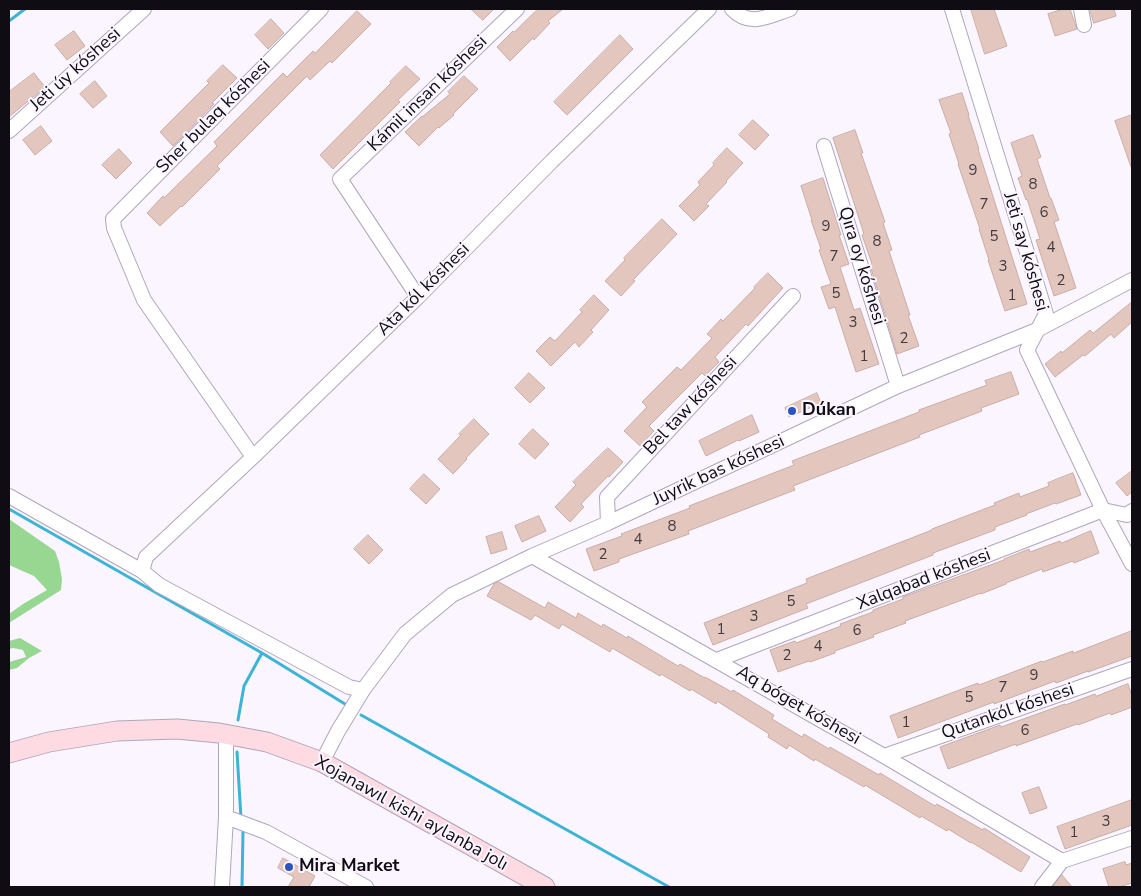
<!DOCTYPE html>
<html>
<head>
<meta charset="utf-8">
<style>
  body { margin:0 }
  #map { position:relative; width:1141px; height:896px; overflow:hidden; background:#faf5ff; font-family:"Nunito Sans",sans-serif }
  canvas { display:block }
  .frame { position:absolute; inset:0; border:10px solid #0f0c14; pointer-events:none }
</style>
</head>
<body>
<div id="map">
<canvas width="1141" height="896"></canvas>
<div class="frame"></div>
</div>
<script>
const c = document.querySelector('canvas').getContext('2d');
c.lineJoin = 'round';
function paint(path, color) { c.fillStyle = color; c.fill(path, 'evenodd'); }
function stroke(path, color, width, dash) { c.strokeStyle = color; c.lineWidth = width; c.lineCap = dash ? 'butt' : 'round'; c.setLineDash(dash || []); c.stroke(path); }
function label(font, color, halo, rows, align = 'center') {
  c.font = font + ' "Nunito Sans",sans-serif'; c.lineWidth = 4; c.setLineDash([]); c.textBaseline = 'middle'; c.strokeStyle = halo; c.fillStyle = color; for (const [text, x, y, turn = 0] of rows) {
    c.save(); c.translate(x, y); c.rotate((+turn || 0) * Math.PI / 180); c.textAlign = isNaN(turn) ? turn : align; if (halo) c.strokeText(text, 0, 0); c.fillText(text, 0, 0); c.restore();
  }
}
const forest = new Path2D(`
  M9,519L55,551L59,562L62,579L61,590L9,623V614L23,604L47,590L34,576L9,565Z
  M20,638L42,651L29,658L17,668L9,670V662L26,657L23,650L13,648L9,649V641Z`);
const stream = new Path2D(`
  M9,21L25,9
  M9,509L262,653L345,704
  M361,715L669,887
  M238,720L244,686L262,653
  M237,752L241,818
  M242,887L243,832`);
const building = new Path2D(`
  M471,9H494L483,20Z
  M538,9H563L548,21L550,23L534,40L533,38L510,61L497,47L513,31L514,32Z
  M971,9H994L1007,46L985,54Z
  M1064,9H1070L1077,29L1055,36L1048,14Z
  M1090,9H1114L1116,16L1094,23Z
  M357,11L371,24L332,63L330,61L310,80L307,76L217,166L220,169L182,207L181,206L160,226L147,213L163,196L164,198L217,146L214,142L283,73L287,77L313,51L315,53Z
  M271,19L284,33L268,49L255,35Z
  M74,31L85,46L67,60L55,45Z
  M620,35L633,49L567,115L554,102Z
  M223,65L237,78L212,103L214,104L173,146L160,132L209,83L207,81Z
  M406,66L420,79L398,100L400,102L333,169L320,155L391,83L390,82Z
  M34,73L45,87L9,117V92Z
  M464,76L478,89L453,114L454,115L439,128L438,127L419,146L405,132L422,116V117L450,94L448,92Z
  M95,81L107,96L93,108L80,94Z
  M962,93L969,115H968L979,149H978L1027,304L1005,311L988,260H989L979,229H980L958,164H959L949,134L951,133L939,100Z
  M1132,115V166L1131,167L1115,121Z
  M753,120L769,135L755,150L739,135Z
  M41,126L52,141L35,155L23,140Z
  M855,130L863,153H861L885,222L883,223L892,250L889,251L910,315H908L919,346L897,354L870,265L872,264L862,235L864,234L833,138Z
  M1033,135L1041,157L1037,159L1050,198H1051L1059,220L1054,222L1076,288L1054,296L1036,240L1040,239L1027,199L1026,200L1018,178L1022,176L1011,143Z
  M727,148L743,163L726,181L727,182L706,204L709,206L694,221L679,206L700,185L698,182L714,165L713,163Z
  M119,149L132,163L116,179L102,165Z
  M823,178L841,235H839L849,264L840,267L854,310L860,308L879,364L856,372L835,307L829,309L821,287L831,284L819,250L821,249L811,220H812L801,186Z
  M662,219L677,234L633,280L635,281L621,296L605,281L625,260L624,258Z
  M768,273L783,288L748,326L746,324L715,357L719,362L705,376L702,373L649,426L654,431L640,446L624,431L647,407L642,402L677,367L681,370L712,338L707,334L721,319L723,321L755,288L754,287Z
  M594,295L609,310L591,330L593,332L579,347L575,342L551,366L536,351L550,337L555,341L582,312L580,310Z
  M1132,302V322L1114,338L1111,334L1085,356L1083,355L1055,377L1045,364L1061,351L1062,353L1090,330L1093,333Z
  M1011,372L1019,394L981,408L982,411L919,435L920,437L793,486L795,490L688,531L689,534L619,559V562L594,571L586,549L622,536L621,534L690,508L689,506L794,465L792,461L919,412V410L987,385L985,381Z
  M529,373L545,388L530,403L515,388Z
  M817,393L821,403L789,417L785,408Z
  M752,415L759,432L739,441L738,440L706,456L699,441Z
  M474,419L489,434L466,458L467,459L453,474L438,459L461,435L459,434Z
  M533,429L549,444L535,459L519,444Z
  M608,448L623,462L609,477L608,476L581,504L584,507L570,522L555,507L576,485L573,482Z
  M1132,471V492L1127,496L1116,483Z
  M1073,473L1081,495L1056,504L1055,503L1026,514L1027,515L995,527V530L933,553V555L806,604L808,608L713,645L704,623L807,583L806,579L932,530V529L995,505L994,503L1019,493L1020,497L1049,486L1048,483Z
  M424,474L440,489L426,504L410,489Z
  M539,516L546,531L522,542L515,526Z
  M1091,531L1099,553L1074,563L1073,561L1043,572L1042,569L1006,583V584L981,594V593L905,621L906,623L873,635L874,637L835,651V653L810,662L809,661L778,672L770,650L795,641L796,643L841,626L840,624L873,612V610L903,599V597L1004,560V559L1029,549L1030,552L1060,541L1061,543Z
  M502,532L507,549L491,554L486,537Z
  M368,535L383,550L369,564L354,549Z
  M499,582L545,608L548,602L576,618L578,613L602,627L603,624L627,638L628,636L678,666L680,664L705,678V677L732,692L733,690L774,715L772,719L802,737L804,734L829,749L830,747L879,775L880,773L935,806L937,804L983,830L984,828L1030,857L1021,872L971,842V843L948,829L947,831L921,816L920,818L865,785L864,787L815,759L814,761L789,745L787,749L768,737L769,734L717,701L716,704L691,689L690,691L661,674L660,676L612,648L610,652L562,624L559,629L535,615L531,620L487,596L494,584Z
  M1132,631V656L1088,672V671L1056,683L1055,681L994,704V702L898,738L890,716L978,683L979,685L1042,661L1043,662L1073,651V653Z
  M1128,684L1132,696V707L1111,715L1110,713L1078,725L1077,724L1016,746V744L948,769L940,747L1000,725L1001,727L1065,704V705L1095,694L1096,696Z
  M1039,787L1047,808L1030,814L1022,793Z
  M1132,800V825L1065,849L1057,827Z
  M283,858L315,876L309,887H288L294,877L278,868Z
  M1125,862L1126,865L1132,863V883L1119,887H1109L1103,869Z
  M1062,875L1072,887H1053Z`);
const street = new Path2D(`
  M732,9C750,28 769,16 790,9
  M952,9L1046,314L1027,350L1103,510L1132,564
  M1081,9L1084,25
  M9,131L144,9
  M824,146L898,386
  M418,297L340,179L517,9
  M253,457L144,300L114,228L113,219L321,9
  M9,496L142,571L159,585L349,687L363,690
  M608,523L607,497L793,296
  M532,556L884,756L1062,861
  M142,571L146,557L253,457L418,297L552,161L709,9
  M717,660L1103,510L1127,515L1132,511
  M884,756L1132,669
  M322,762L338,731L363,690L405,634L452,595L532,556L608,523L898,386L1037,330L1132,280
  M226,817L266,832L366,887
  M1062,861L1132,838
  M222,887L226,817V735
  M1042,887L1062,861`);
const secondary = new Path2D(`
  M9,753L49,742L117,731L177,729L219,733L267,742L322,762L545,887`);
const markers = [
  [792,411,5,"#2954c3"],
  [289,867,5,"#2954c3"]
];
const numberNames = [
  ["9",973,171],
  ["8",1033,185],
  ["7",984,205],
  ["6",1044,213],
  ["9",826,227],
  ["5",994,237],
  ["8",877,242],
  ["4",1051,248],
  ["7",834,257],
  ["3",1003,267],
  ["2",1061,281],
  ["5",836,294],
  ["1",1012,296],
  ["3",853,323],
  ["2",904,339],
  ["1",864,357],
  ["8",672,527],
  ["4",638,540],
  ["2",603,555],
  ["5",791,602],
  ["3",754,617],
  ["1",721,630],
  ["6",857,631],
  ["4",818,647],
  ["2",787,656],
  ["9",1034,676],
  ["7",1003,688],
  ["5",969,698],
  ["1",906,723],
  ["6",1025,731],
  ["3",1106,822],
  ["1",1074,833]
];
const streetNames = [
  ["Jeti úy kóshesi",76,70,-42],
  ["Kámil insan kóshesi",428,94,-44],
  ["Sher bulaq kóshesi",214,117,-45],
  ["Jeti say kóshesi",1025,252,74],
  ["Qıra oy kóshesi",861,266,73],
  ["Ata kól kóshesi",424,290,-45],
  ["Bel taw kóshesi",691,406,-47],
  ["Juyrik bas kóshesi",719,471,-25],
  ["Xalqabad kóshesi",924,580,-21],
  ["Aq bóget kóshesi",798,706,30],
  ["Qutankól kóshesi",1008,712,-19],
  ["Xojanawıl kishi aylanba jolı",411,814,29]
];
const poiNames = [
  ["Dúkan",802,411],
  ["Mira Market",299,867]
];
paint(forest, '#98d792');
stroke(stream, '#3cb4d6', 3);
paint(building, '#e3c7bf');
stroke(building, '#c9ada6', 1);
stroke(street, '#b0a6bc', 16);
stroke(secondary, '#b0a6bc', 21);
stroke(street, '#fff', 14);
stroke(secondary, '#fedae2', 19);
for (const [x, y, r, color] of markers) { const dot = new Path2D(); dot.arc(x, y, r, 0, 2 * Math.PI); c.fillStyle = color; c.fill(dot); stroke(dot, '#faf5ff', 2); }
label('15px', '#443b3f', null, numberNames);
label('18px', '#0f0c14', '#faf5ff', streetNames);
label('bold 18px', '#0f0c14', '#faf5ff', poiNames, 'left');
</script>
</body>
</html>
